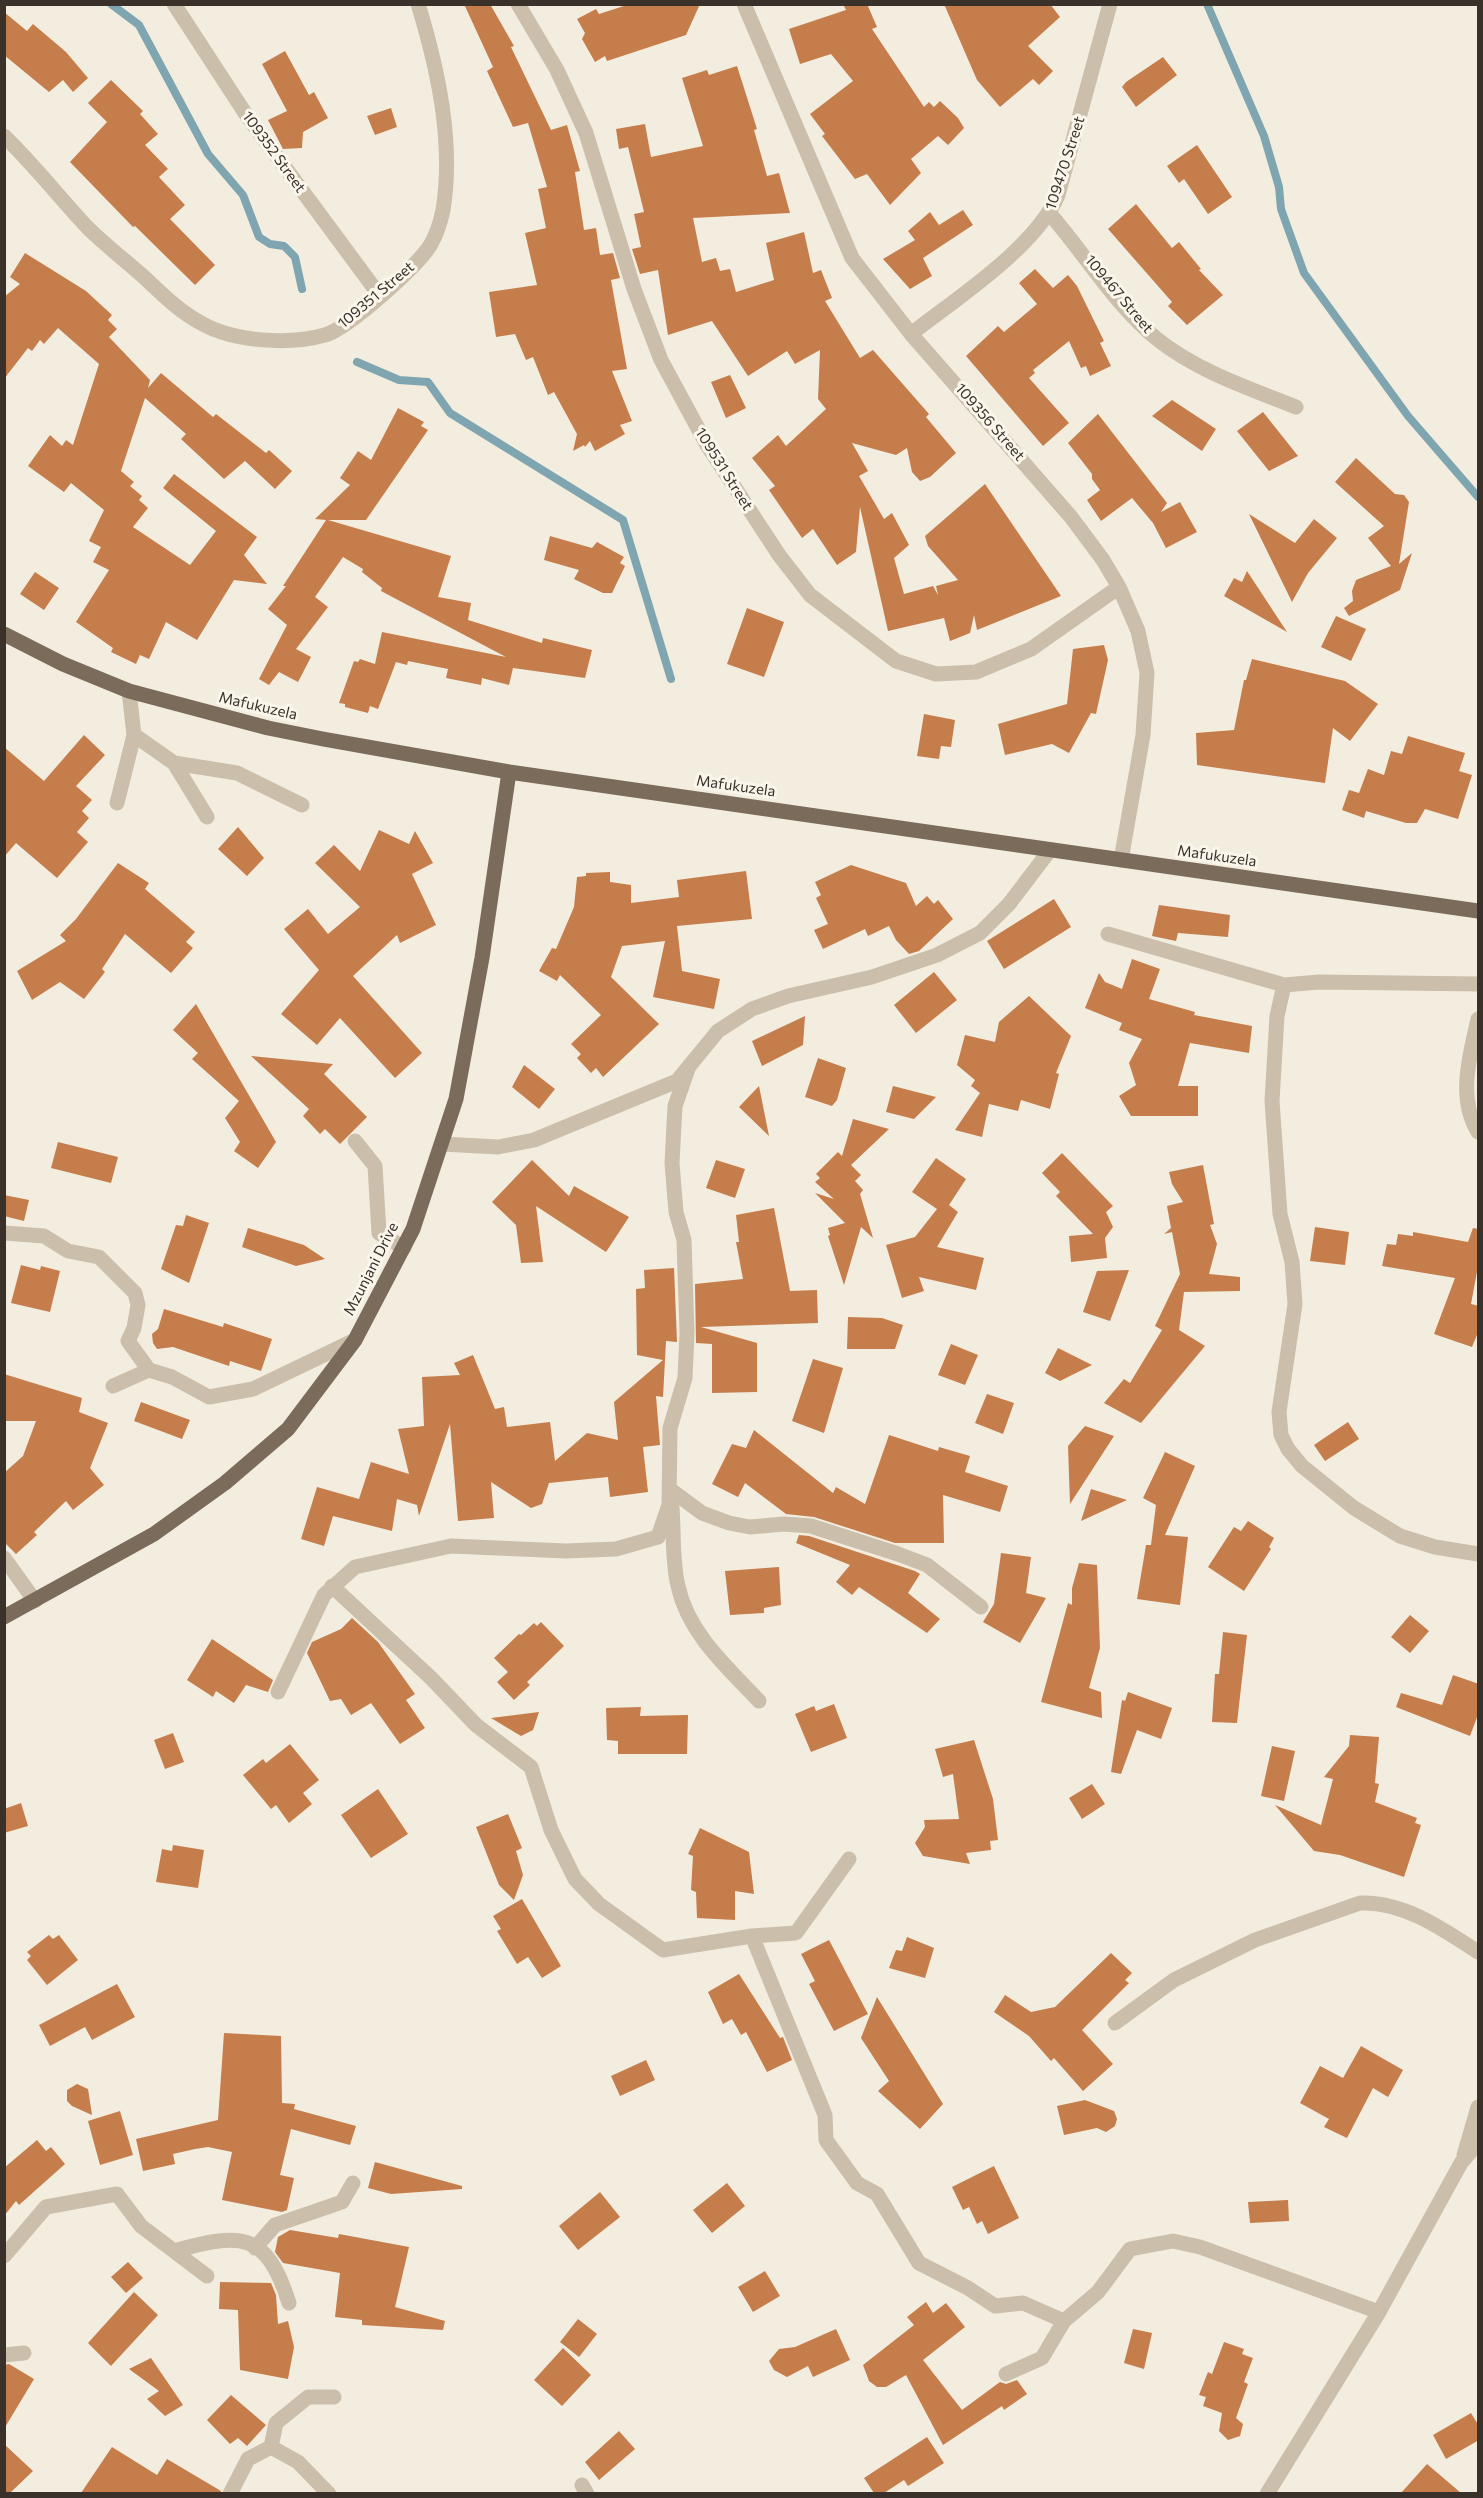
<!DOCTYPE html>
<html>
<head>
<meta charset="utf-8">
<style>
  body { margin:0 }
  #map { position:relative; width:1483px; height:2498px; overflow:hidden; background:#f3eddf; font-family:Commissioner,sans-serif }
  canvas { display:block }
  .frame { position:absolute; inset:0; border:6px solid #39312a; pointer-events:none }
</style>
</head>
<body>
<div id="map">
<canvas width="1483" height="2498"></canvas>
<div class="frame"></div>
</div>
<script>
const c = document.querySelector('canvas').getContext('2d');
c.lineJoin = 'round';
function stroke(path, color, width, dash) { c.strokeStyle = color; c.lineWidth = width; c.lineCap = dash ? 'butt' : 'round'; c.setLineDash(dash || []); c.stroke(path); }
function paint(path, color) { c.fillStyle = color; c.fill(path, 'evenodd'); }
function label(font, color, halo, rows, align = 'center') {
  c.font = font + ' Commissioner,sans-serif'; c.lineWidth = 6; c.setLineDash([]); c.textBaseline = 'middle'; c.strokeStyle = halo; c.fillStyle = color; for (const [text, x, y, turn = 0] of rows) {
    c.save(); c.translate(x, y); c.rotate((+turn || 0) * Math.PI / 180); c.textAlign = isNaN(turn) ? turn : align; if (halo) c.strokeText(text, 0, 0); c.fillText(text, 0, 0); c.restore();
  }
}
const stream = new Path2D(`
  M111,4L139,25L208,154L243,195L259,237L270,244L284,246L295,257L302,289
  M1207,4L1264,136L1279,187L1281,209L1304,273L1408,416L1478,497
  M357,362L399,380L428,382L450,413L623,520L671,679`);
const building = new Path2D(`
  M464,4H490L514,46L511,47L551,130L567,125L580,171L575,172L584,230L596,228L600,255L613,253L620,278L611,280L627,369L612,371L632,421L620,425L625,434L595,451L590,441L585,447L584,445L573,451L577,434L554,392L548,395L533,357L526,360L515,334L496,337L489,292L537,285L525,233L546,228L538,189L547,187L528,123L513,127L487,71L493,67Z
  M630,4H700L686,35L607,61L605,56L595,62L582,39L585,33L577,19L596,9L599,14Z
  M843,4H867L877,27L872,29L924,107L929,102L934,107L940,101L958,118L964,128L948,145L938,136L911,159L921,173L890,205L867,174L855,179L822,136L825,134L810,114L853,81L831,54L800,64L789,29L846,10Z
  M944,4H1050L1060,17L1028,46L1053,71L1039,85L1033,79L1000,107L977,80Z
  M4,12L27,31L33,24L66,52L88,78L73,92L63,80L49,92L4,55Z
  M285,51L309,95L314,92L328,118L303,132L302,148L283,149L268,120L287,111L262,64Z
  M1163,57L1177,75L1136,107L1122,87L1126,82Z
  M737,66L757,129L754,130L767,176L779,173L790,213L693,218L702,262L716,258L720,271L730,269L736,292L774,280L766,243L804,232L813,273L821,270L832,298L825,301L860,358L873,350L929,414L926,417L956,453L930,477L920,481L912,472L907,448L896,455L852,443L868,471L859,476L884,519L892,513L909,545L894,558L904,594L933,586L938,595L936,586L958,580L928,546L925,536L985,484L1061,596L977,630L974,615L970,633L950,641L944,618L888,631L860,507L856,552L837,565L813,529L802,538L769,490L775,486L752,458L778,435L786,446L826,409L818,399L820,350L795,364L787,351L748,376L712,321L668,335L658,270L640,274L632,249L641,247L634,214L644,212L628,147L619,149L616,129L645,124L651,157L703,146L682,78L707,70L709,75Z
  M111,80L143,111L140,114L158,134L145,145L168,169L159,177L185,205L170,219L215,265L195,285L135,226L133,227L70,162L107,122L88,103Z
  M391,108L397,127L375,135L367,116Z
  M1197,145L1232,197L1208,214L1184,179L1179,183L1167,166Z
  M1136,204L1172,248L1179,242L1201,269L1199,270L1223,295L1187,325L1168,306L1172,302L1108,229Z
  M963,210L973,225L923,258L932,276L910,289L883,259L915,240L908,231L930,212L939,225Z
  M25,253L86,291L112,315L108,320L117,329L109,337L150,380L148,388L161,373L213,417L216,414L266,453L269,450L292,471L275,489L245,461L224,479L181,439L186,434L145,398L121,471L134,482L130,486L142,496L139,500L148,508L133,527L190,565L216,531L163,488L174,474L257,537L244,555L267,584L234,580L197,640L166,622L149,659L140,655L136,664L111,652L113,648L76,622L109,570L93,562L101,547L89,541L104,510L71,483L64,492L28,466L50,435L62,446L66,440L73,445L99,364L58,328L44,344L40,340L32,351L28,348L4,379V297L20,284L10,277Z
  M1035,269L1053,288L1068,275L1077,286L1104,341L1100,343L1111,366L1090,376L1086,366L1081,368L1069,341L1033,370L1035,373L1029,378L1069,423L1043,446L966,356L998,326L1004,332L1037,304L1019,283Z
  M730,375L746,408L726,418L711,382Z
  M1172,400L1216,429L1202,451L1152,416Z
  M398,408L424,422L421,426L428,430L366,520H328L451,556L438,597L471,603L468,620L542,643L543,638L592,650L585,678L513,668L509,685L482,678L481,685L446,678L448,669L408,661L407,665L396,662L378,709L370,706L368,713L345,707V704L339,703L354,661L358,662L360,659L375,664L382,632L506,657L381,591L382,588L362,572L363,569L343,557L315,597L328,607L296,649L311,657L298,682L279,672L269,685L259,679L287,625L268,609L286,586H283L326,520L315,519L350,485L340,478L358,451L371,460Z
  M1263,412L1298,456L1269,471L1237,431Z
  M1098,414L1167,503L1161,512L1180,502L1197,532L1166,548L1153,523L1132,498L1101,521L1087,500L1100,490L1092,479V474L1068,443Z
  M1356,458L1395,494L1404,495L1409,502L1399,564L1412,553L1400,590L1349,616L1344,608L1353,601L1352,591L1356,580L1391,566L1368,538L1384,526L1335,482Z
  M1249,514L1295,543L1314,519L1337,538L1308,573L1292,602Z
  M550,536L592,548L597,542L624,557L620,563L625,566L612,593H603L574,579L579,570L544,560Z
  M1247,571L1287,632L1224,596L1234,578L1242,582Z
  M35,572L59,588L44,610L20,594Z
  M747,608L784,622L764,677L727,664Z
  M1336,616L1366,629L1351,661L1321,647Z
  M1104,645L1108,660L1096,714L1091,713L1069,753L1052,744L1005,755L998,724L1067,704L1073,649Z
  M1252,659L1345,681L1378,704L1350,741L1333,728L1325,783L1197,765L1196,733L1234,730L1244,680H1246Z
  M924,714L955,720L951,747L941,746L939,759L917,756Z
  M84,735L105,755L76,786L92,800L82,811L89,818L77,832L88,842L57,878L16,843L4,857V747L44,781Z
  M1408,736L1465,753L1459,771L1472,775L1458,819L1425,809L1417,823H1406L1366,811L1364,818L1342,810L1349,790L1359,793L1368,769L1384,775L1391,751L1402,754Z
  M238,827L264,858L247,876L218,849Z
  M379,830L409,844L415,831L433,863L412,874L436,925L400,943L397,935L353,976L422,1053L395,1078L340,1018L317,1045L281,1014L319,970L284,929L308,909L328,934L360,907L315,863L334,845L360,871Z
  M118,863L149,883L145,889L195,932L186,942L193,948L171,973L125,934L102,969L105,972L84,999L60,982L32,1000L17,971L66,941L60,935L76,919Z
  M851,865L906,883L916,906L927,896L934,904L938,900L953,919L919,951L909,954L896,940L889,926L868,936L865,929L823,949L814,930L828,924L816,898L821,895L815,882Z
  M746,871L752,919L677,926L682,971L720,979L714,1009L653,997L665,941L622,946L611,977L659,1024L603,1077L596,1068L591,1073L577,1058L581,1054L571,1044L601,1015L560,975L557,981L539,971L552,948L556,949L574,907L577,877L586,876V873L610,872V882L631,885V903L679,897L677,880Z
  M1054,899L1071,927L1004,969L987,941Z
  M1159,905L1230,915L1228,937L1178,933L1176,941L1152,936Z
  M1132,959L1160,969L1149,999L1195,1012L1194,1015L1252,1026L1249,1053L1190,1043L1178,1086H1198V1116H1131L1119,1096L1136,1085L1129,1063L1142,1039L1119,1030L1122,1023L1085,1008L1099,973L1105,982L1122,989Z
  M934,972L957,1000L916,1033L894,1005Z
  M1029,996L1071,1036L1056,1073L1059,1074L1050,1109L1021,1100L1018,1111L989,1104L982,1137L955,1130L980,1093L971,1086L975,1080L957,1065L965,1035L995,1042L999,1022Z
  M196,1004L276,1142L258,1168L234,1151L240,1142L225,1118L239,1101L192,1059L198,1053L173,1030Z
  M805,1016L803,1045L762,1066L752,1041Z
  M251,1056L333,1064L324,1074L367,1117L340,1144L325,1129L320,1134L303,1116L309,1109Z
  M818,1058L846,1068L837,1100L832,1106L805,1097Z
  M524,1065L555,1089L539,1109L512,1087Z
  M759,1086L769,1136L739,1107Z
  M893,1086L936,1097L914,1119L886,1112Z
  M853,1119L889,1129L851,1165L861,1175L855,1181L863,1190L860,1194L873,1238L861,1227L844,1285L828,1236L830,1235L828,1228L845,1223L815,1193L834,1199L815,1182L820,1178L816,1174L838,1152L842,1156Z
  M58,1142L118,1157L111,1183L51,1168Z
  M1062,1153L1113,1206L1106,1212L1113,1227L1105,1238L1107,1258L1071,1262L1069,1236L1093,1234L1056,1196L1060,1192L1042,1173Z
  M936,1158L966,1179L949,1205L958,1212L937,1247L984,1258L976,1290L919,1277L924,1291L902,1298L886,1245L915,1237L937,1209L912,1192Z
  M532,1160L569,1196L574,1186L629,1217L606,1252L536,1206L543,1262L521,1263L516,1225L492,1202Z
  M716,1160L745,1169L735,1198L706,1188Z
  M1203,1165L1214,1224L1210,1225L1217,1244L1209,1274L1240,1277V1291L1184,1292L1179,1330L1205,1346L1141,1423L1104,1403L1124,1379L1130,1383L1162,1330L1155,1326L1180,1274L1172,1232L1164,1234L1171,1228L1167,1206L1183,1202L1172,1184L1169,1172Z
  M4,1195L29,1200L24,1221L4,1216Z
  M774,1208L790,1291L817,1290L818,1323L701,1327L757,1343V1392L712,1393V1344L696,1343L695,1284L743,1279L736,1242H739L736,1215Z
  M186,1215L209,1223L189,1283L161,1269L176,1225L183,1226Z
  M1315,1227L1349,1232L1345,1265L1310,1261Z
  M248,1228L304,1245L325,1259L296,1266L242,1247Z
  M1473,1228L1479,1229V1261L1471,1304L1479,1306V1330L1472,1347L1434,1334L1455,1278L1382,1266L1387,1244L1396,1245L1398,1234L1413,1236V1232L1468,1242Z
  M21,1265L40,1270L41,1266L60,1271L50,1312L11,1303Z
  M674,1268L677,1342L666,1341L663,1397L656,1396L660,1445L643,1447L648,1492L610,1497L608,1477L549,1483L542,1504L531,1508L491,1482L494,1518L458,1521L450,1424L419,1516L417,1505L397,1499L392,1531L333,1516L324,1546L301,1539L317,1487L359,1499L371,1462L409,1474L398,1429L424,1426L422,1377L460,1375L454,1363L473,1355L495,1409L504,1407L507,1427L550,1422L555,1461L587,1433L618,1440L614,1402L663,1360L637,1355L636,1289L645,1288L644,1270Z
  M1129,1270L1110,1321L1083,1312L1097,1271Z
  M164,1309L223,1327L224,1323L272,1339L261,1371L230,1361L229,1366L173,1347L157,1349L153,1343L152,1334L158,1329Z
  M848,1317L882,1318L903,1325L895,1349H847Z
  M951,1344L978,1355L965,1385L938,1375Z
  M1058,1348L1092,1365L1060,1381L1045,1373Z
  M813,1359L843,1368L824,1433L792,1421Z
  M4,1374L82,1398L79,1412L108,1423L90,1468L104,1485L73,1510L66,1501L34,1532L37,1535L16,1554L4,1542V1473L23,1456L36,1421H4Z
  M987,1394L1014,1403L1003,1434L975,1423Z
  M141,1402L190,1420L182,1439L134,1421Z
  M1348,1422L1359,1439L1325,1461L1314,1445Z
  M1085,1426L1114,1436L1070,1504L1068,1446Z
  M754,1430L833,1493L836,1487L865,1504L889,1435L938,1451L939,1447L970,1456L965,1472L1008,1486L1000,1512L943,1495L944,1543H895L814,1517L786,1514L745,1483L738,1497L712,1484L732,1444L746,1448Z
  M1165,1452L1195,1466L1165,1535L1188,1537L1180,1605L1137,1599L1146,1545H1151L1156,1505L1143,1498Z
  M1091,1489L1127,1500L1081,1521Z
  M1248,1521L1274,1538L1269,1547L1271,1549L1244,1591L1208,1567L1234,1527L1241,1531Z
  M799,1535L809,1536L915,1571L920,1574L908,1593L940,1619L927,1633L859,1587L852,1595L836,1582L850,1565L796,1543Z
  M1001,1553L1031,1557L1026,1593L1046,1598L1020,1643L983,1622L994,1604Z
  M1079,1563L1097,1565L1100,1648L1089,1688L1101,1692L1102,1718L1041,1702L1068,1603L1072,1605V1588Z
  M779,1567L781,1605L764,1608V1613L730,1615L725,1571Z
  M1410,1615L1429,1631L1410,1653L1391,1637Z
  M352,1618L378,1642L415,1694L406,1700L425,1728L400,1744L371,1703L351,1715L341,1699L330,1701L307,1653L312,1642L341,1629Z
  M541,1622L564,1646L527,1682L530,1685L514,1700L497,1682L508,1672L494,1658L519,1634L521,1635L534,1623L537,1626Z
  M1223,1632L1247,1635L1237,1723L1212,1722L1215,1674H1219Z
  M212,1639L273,1680L268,1692L246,1685L234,1703L216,1691L213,1697L187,1680Z
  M1453,1675L1479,1684V1712L1470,1736L1396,1707L1401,1693L1442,1705Z
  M1128,1692L1172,1708L1161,1739L1137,1730L1121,1774L1111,1772L1122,1700L1125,1701Z
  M834,1704L847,1738L811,1752L795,1714L814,1706L816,1711Z
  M641,1707L640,1716L688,1715L687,1754H618V1741L607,1740L606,1708Z
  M539,1712L533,1730L521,1736L491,1718Z
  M173,1733L184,1762L165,1769L154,1740Z
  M1350,1735L1379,1737L1375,1783L1379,1784L1375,1802L1417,1818L1415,1823L1421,1825L1404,1877L1340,1855L1314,1851L1275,1805L1321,1825L1333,1779L1324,1777L1349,1746Z
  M974,1740L993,1799L998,1840L990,1841L991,1850L966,1853L970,1864L923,1856L915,1843L925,1827L924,1820L959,1819L953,1774L943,1777L935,1749Z
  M290,1744L319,1780L303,1793L312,1804L289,1823L276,1805L271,1809L243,1775L263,1759L266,1763Z
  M1272,1746L1295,1751L1284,1801L1261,1796Z
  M1092,1784L1105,1804L1082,1819L1069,1798Z
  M378,1789L408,1834L371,1858L341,1815Z
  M21,1803L28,1826L4,1833V1809Z
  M508,1814L522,1848L516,1851L523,1875L514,1900L499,1885L476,1827Z
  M700,1828L749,1852L754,1894L735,1891V1920L697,1918L696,1892L691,1890L693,1856L688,1854Z
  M173,1845L204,1850L198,1888L156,1882L162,1849L172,1851Z
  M522,1899L561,1966L542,1978L528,1957L517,1964L497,1931L501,1929L493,1916Z
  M49,1935L53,1939L59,1935L78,1960L47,1985L27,1960L31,1956L27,1952Z
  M907,1937L934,1948L925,1978L889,1968L896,1950L902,1951Z
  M829,1940L868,2014L834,2031L809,1984L815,1981L801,1954Z
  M1111,1953L1132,1973L1125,1980L1129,1983L1082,2030L1113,2064L1083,2091L1054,2058L1051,2061L1029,2036L994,2012L1005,1995L1031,2012L1055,2007Z
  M739,1974L780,2038L783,2037L792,2060L767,2072L746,2032L741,2035L732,2019L723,2024L708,1992Z
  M117,1984L135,2017L92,2040L85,2027L50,2046L39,2025Z
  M877,1997L943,2104L920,2129L878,2091L889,2081L861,2038Z
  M224,2033L281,2036L282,2103L295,2104L294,2109L356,2126L350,2145L291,2129L280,2175L294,2178L287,2210L282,2212L222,2200L232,2152L208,2147L195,2149L173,2154L175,2164L143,2171L136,2139L218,2120Z
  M1361,2046L1403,2070L1388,2097L1373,2088L1347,2138L1324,2127L1329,2119L1300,2103L1320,2066L1343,2078Z
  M646,2060L655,2080L620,2096L611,2076Z
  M77,2084L88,2089L92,2115L72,2106L67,2101V2090Z
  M1085,2100L1114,2111L1117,2119L1115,2126L1106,2132L1097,2128L1064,2135L1057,2106Z
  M120,2111L133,2155L100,2165L88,2121Z
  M37,2140L46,2151L51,2147L65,2164L19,2205L16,2201L4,2216V2168Z
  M375,2162L462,2186V2189L391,2194L368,2188Z
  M994,2166L1019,2218L988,2234L982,2221L977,2224L969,2207L963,2210L952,2187Z
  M727,2183L745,2206L712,2233L693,2210Z
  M600,2192L620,2217L578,2250L559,2226Z
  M1288,2200L1289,2221L1250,2223L1248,2202Z
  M290,2230L338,2238L339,2234L409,2247L395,2307L445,2321L443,2330L362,2325V2320L335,2317L340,2273L283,2263L275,2252L278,2237Z
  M128,2262L143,2278L126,2293L111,2277Z
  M765,2271L780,2296L753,2312L738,2287Z
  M220,2282L271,2283L276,2295L278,2324L288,2321L294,2347L288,2379L240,2370L238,2310L219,2309Z
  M134,2292L158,2315L111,2366L88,2343Z
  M926,2302L933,2313L946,2303L965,2327L923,2360L962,2410L1000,2382L1006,2384L1017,2380L1027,2394L1004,2410L1002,2406L943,2445L906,2375L886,2387H877L869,2381L863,2365L914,2325L907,2317Z
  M578,2319L597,2334L579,2357L560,2342Z
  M836,2329L850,2360L813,2377L808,2366L787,2377L774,2370L769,2361L779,2349L795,2347Z
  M1133,2329L1152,2333L1144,2369L1124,2363Z
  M1224,2342L1244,2349L1242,2354L1253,2358L1244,2382L1248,2384L1236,2418L1243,2424L1240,2436L1228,2440L1219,2431L1222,2413L1203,2406L1206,2397L1199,2395L1208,2372L1212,2374Z
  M563,2348L591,2375L562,2406L534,2380Z
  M151,2358L183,2405L165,2416L147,2399L159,2391L129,2369Z
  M9,2364L34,2379L4,2429V2365Z
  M231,2395L266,2425L247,2446L238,2438L230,2444L207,2420Z
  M1471,2413L1479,2426V2440L1446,2459L1433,2435Z
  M619,2431L635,2449L599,2480L585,2462Z
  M927,2437L944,2463L908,2486L904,2480L884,2493H874L864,2478Z
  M4,2444L33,2471L10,2493H4Z
  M112,2447L157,2475L167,2459L221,2491L220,2493H81Z
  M1427,2464L1461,2493H1401Z`);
const minor = new Path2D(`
  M174,4L247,116L380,296
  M518,4L557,70L586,133L634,289L661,360L707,445L779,555L810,595L896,661L936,674L976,672L1031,649L1119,587
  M744,4L852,258L911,334L1071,517L1103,560L1119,587L1138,631L1147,673L1143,735L1121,860
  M4,136C34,165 59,197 87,227C105,245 126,261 145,278C162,294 180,312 201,323C234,342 289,345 325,335C348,329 419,265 431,244C436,235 441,220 443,210C454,143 438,69 418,4
  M1050,214C1085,254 1115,305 1157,339C1197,371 1248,388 1296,407
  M911,334C957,298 1036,247 1058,195L1110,4
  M129,691L134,735L174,763L207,817
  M174,763L237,773L302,805
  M117,803L134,735
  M1108,934L1284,985
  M1478,984L1319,982L1284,985L1277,1016L1272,1101L1280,1214L1292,1262L1295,1304L1279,1412L1281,1435L1288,1449L1302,1466L1354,1508L1400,1536L1435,1547L1478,1554
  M1478,1019C1470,1055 1457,1098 1478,1132
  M355,1141L375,1166L379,1233L404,1248
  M442,1144L498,1147L534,1140L677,1081L718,1031L752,1009L788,996L872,977L937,955L980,933L1009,904L1050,850
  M4,1233L44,1236L68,1251L99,1257L135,1293L138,1305L134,1328L128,1341L149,1370
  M113,1386L149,1370L172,1377L209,1397L253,1389L355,1340
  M671,1490L702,1513L729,1523L750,1527L784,1524L811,1526L898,1554L927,1565L981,1607
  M672,1508C674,1533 672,1562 678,1586C688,1633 727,1667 759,1701
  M4,1558L35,1601
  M332,1586L431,1678L476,1725L531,1767L551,1830L575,1879L599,1904L663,1950L752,1936L796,1933L849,1859
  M278,1692L324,1595L355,1567L451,1546L566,1551L616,1549L658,1537L669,1505L670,1428L685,1378L687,1333L684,1240L676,1212L672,1163L675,1106L689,1066
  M752,1936L825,2115L826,2140L857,2183L877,2194L919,2263L968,2288L995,2306L1023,2303L1064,2321
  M1115,2023L1174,1980L1255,1940L1360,1903C1403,1901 1443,1929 1478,1952
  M1464,2155L1478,2107
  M255,2248L275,2225L342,2202L353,2183
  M174,2251C240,2233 266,2230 289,2303
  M4,2256L46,2207L117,2194L141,2226L207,2276
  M4,2355L24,2353
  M1006,2374L1042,2358L1064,2321L1098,2292L1130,2249L1173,2241L1200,2247L1379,2312
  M271,2447L276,2423L308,2397H334
  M582,2485L587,2494
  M230,2494L248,2459L271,2447L298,2462L329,2494
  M1267,2494L1379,2312L1461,2163L1478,2143`);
const major = new Path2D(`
  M4,634L63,664L129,691L268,728L323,739L509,772L1478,911
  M4,1617L154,1534L225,1483L288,1429L355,1340L413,1229L456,1099L482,958L509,772`);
const streetNames = [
  ["109352 Street",274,152,54],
  ["109470 Street",1065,163,-72],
  ["109467 Street",1119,294,50],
  ["109351 Street",376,295,-40],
  ["109356 Street",990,422,49],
  ["109531 Street",724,469,58],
  ["Mafukuzela",258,706,13],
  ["Mafukuzela",736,786,8],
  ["Mafukuzela",1217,856,8],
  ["Mzunjani Drive",371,1269,-63]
];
stroke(stream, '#7ea5b0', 8);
paint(building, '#c57d4b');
stroke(minor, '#cbbfab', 15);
stroke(major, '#7b6b5b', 15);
label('15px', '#39312a', '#faf6ec', streetNames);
</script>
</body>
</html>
